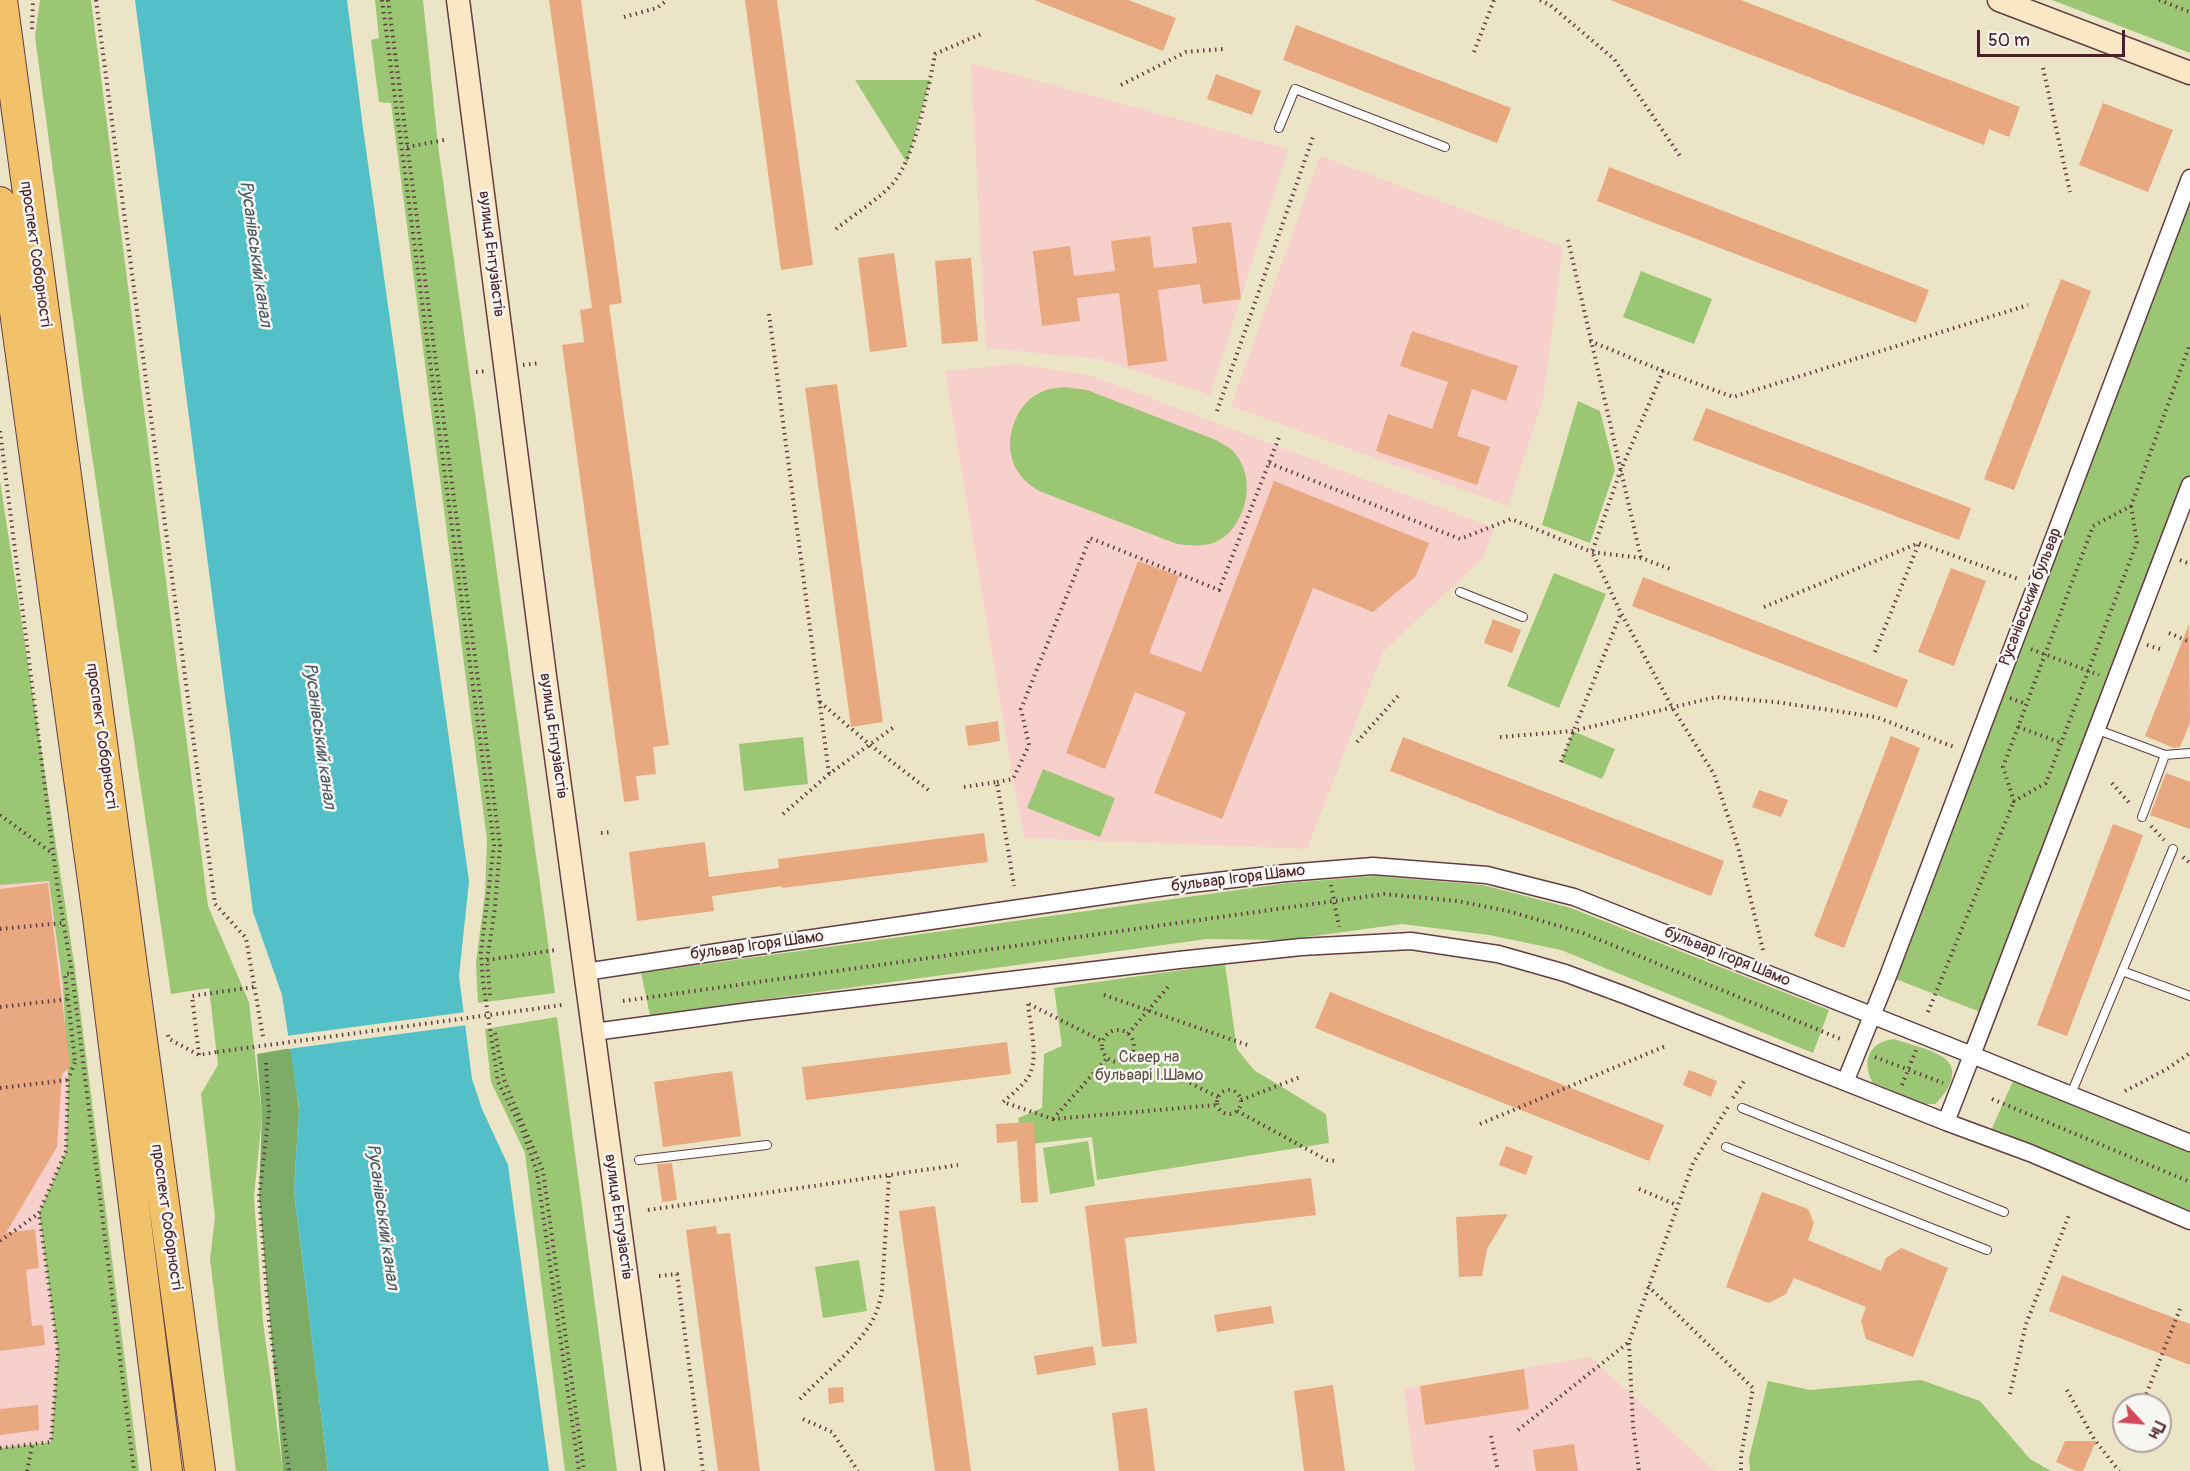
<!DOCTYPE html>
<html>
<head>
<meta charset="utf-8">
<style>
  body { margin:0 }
  #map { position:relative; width:2190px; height:1471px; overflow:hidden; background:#ece4c6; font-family:Pangolin,sans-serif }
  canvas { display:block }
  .north { position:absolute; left:2112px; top:1393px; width:60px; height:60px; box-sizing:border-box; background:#f6f6f2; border:2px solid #b1a0a2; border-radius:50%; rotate:116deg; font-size:16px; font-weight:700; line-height:24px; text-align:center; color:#4a1f2b }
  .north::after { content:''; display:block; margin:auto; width:21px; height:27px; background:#d1495b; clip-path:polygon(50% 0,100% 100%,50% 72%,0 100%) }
  .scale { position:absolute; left:1977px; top:30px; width:148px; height:27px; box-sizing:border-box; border:3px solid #4a1f2b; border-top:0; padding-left:8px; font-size:18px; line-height:21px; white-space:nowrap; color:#4a1f2b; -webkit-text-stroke:4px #f6f6f2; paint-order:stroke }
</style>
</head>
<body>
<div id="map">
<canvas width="2190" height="1471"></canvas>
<div class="north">Пн</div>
<div class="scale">50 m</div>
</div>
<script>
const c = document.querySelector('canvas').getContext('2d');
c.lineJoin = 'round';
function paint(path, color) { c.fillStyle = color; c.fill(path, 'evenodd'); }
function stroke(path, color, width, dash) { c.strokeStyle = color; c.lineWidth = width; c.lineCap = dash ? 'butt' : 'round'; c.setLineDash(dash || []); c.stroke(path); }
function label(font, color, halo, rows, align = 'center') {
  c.font = font + ' Pangolin,sans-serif'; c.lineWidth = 5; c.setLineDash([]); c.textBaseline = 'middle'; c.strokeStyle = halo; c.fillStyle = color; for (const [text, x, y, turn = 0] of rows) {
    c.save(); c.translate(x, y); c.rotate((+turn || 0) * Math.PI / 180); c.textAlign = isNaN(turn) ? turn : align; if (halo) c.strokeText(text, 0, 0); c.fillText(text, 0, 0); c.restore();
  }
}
const built = new Path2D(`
  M971,63L1288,149L1210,395L1100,359L986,348Z
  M1320,156L1563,247L1543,400L1508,506L1231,406Z
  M1016,364L1092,376L1494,528L1483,558L1383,652L1307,849L1025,838L1013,779L945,371Z
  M49,881L63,987L68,1080L66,1151L39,1213L58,1353L51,1442L0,1448V885Z
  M1590,1357L1715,1471H1415L1404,1389Z`);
const green = new Path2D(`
  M40,0H91L208,906L249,1002L262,1116L254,1197L263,1322L283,1471H236L210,1259L215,1217L201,1094L218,1065L209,988L171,994L84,401L35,37Z
  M375,0H423L438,145L555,993L478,1003L476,963L485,893L487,840L391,103L379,102L371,40L379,38Z
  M2052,0H2190V53Z
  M855,80H930L907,163Z
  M2190,178V485L1988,1015L1888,976Z
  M1641,271L1712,299L1694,344L1623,317Z
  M1064,387L1087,390L1216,440C1221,443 1227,446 1232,450C1251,470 1251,499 1237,522C1232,531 1224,539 1213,543C1201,547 1189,545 1177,544L1039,491C1033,487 1025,482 1021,476C1000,451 1011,406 1041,392C1047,389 1057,388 1064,387Z
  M1578,401L1600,411L1615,470L1590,543L1542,525Z
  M0,481L75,969L139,1471H0V1448L51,1442L58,1353L39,1213L66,1151L68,1080L63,987L49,881L0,885Z
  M1554,573L1606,594L1559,708L1507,686Z
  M1573,731L1615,749L1602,779L1561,762Z
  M803,737L808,784L744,791L739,744Z
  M1043,769L1115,798L1100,837L1027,808Z
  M1375,876L1483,885L1571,908L1829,1010L1813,1053L1561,950L1489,935L1402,924L1285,940L1207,939L650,1015L641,973L1288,883Z
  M1225,964L1237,1049L1254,1070L1326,1114L1329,1143L1097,1180L1092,1137L1022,1145L1018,1118L1042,1108L1044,1054L1062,1046L1054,988Z
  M557,1017L617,1471H565L525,1153L491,1082L485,1029Z
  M1894,1039C1908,1044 1931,1049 1943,1057C1962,1070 1948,1092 1935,1104H1924L1873,1083C1861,1061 1869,1042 1894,1039Z
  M2017,1072L2190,1143V1221L1989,1135Z
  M1088,1141L1095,1186L1050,1194L1043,1148Z
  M859,1260L867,1311L823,1318L815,1267Z
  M1921,1380L1980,1401L2030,1459L2051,1471H1750L1749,1458L1768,1381L1810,1390Z`);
const forest = new Path2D(`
  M286,1049H291L299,1109L294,1191L328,1471H283L259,1197L262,1115L257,1054Z`);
const water = new Path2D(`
  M135,0H347L363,128L469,881L459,976L472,1079L482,1109L508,1165L549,1471H328L294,1191L299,1107L282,995L253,912Z`);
const pier = new Path2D(`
  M466,1012L468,1025L288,1049L286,1036Z`);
const building = new Path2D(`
  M549,0H581L622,303L609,305L669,745L653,747L656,774L636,776L639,800L624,802L562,345L584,342L580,310L592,308Z
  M745,0H777L813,265L781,270Z
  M1034,0H1128L1176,18L1163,51Z
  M1610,0H1741L2020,107L2009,137L1989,129L1984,145Z
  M1296,25L1511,108L1497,143L1283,60Z
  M1216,74L1261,91L1252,115L1207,99Z
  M2103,103L2173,130L2148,192L2079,165Z
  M1609,167L1929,290L1916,323L1597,201Z
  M1231,222L1241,299L1203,304L1200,284L1158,290L1167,361L1128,366L1119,293L1077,298L1080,321L1042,326L1033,251L1070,246L1074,276L1115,271L1111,241L1150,236L1154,268L1197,263L1192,227Z
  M894,253L907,347L870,352L858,258Z
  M971,258L978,341L942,344L935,261Z
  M2061,279L2091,291L2014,490L1984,479Z
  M1412,331L1518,366L1506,401L1472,389L1457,436L1490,447L1477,485L1376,451L1388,414L1432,429L1448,382L1400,366Z
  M837,384L883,722L851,727L805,388Z
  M1706,408L1971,508L1959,540L1693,440Z
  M1274,481L1429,543L1416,576L1373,612L1313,588L1222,819L1154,793L1186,712L1135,692L1105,769L1066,753L1138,561L1179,576L1149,653L1201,672Z
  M1951,568L1986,581L1954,666L1918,652Z
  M1643,577L1908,680L1897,708L1632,606Z
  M1493,619L1521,630L1512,653L1484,643Z
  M2189,624L2190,723L2180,747L2174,748L2145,736Z
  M998,721L1000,741L968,746L965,726Z
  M1891,736L1920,748L1844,948L1814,936Z
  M1403,737L1724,861L1711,896L1390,771Z
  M2166,773L2190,782V829L2150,815Z
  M1759,790L1788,800L1781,817L1752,807Z
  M2113,824L2143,835L2067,1036L2037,1025Z
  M984,833L988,862L782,888V886L712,896L714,911L637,921L629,852L705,842L709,877L779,868L778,859Z
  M48,883L70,1067L62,1074L57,1147L6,1233L35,1229L39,1268L26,1270L32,1326L43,1325L45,1345L0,1351V889Z
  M1330,992L1664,1125L1649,1161L1315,1028Z
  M1007,1042L1011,1074L806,1100L802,1067Z
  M1689,1070L1717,1081L1711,1097L1683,1085Z
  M732,1071L741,1136L663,1147L654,1082Z
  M1034,1122L1038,1202L1021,1203L1017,1141L997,1143L996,1124Z
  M1506,1146L1533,1156L1526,1175L1499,1165Z
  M672,1163L677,1200L662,1202L657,1164Z
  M1311,1178L1316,1215L1125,1238L1137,1343L1102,1347L1085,1206Z
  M1762,1192L1808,1209L1814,1223L1808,1240L1881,1271L1886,1258L1901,1248L1948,1268L1913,1357L1866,1339L1861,1321L1866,1307L1794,1278L1786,1294L1769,1303L1726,1287Z
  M935,1206L941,1250L971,1471H935L899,1211Z
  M1508,1214L1487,1249L1482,1276L1459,1277L1456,1217Z
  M716,1226L717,1234L730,1233L760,1471H718L686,1230Z
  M2062,1275L2190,1324V1365L2049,1311Z
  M1271,1306L1274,1323L1217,1332L1214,1315Z
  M1093,1346L1096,1365L1037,1375L1034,1356Z
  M1524,1369L1529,1409L1425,1425L1420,1386Z
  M1333,1385L1345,1471H1304L1294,1391Z
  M843,1387L844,1402L829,1404L828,1388Z
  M38,1405L39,1430L0,1435V1409Z
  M1147,1408L1155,1471H1119L1112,1413Z
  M2065,1441H2096L2083,1471H2076L2056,1462Z
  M1574,1444L1578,1471H1536L1533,1450Z`);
const path = new Path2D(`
  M96,0L215,904L246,938L263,1037
  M382,0L494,845L481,953L483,982L498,1082L521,1127L537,1172L579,1471
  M388,0L500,846L495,908L487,960L490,996
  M1540,0L1550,5L1614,59L1682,159
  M2159,0L2190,12
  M624,17L657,8L667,0
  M32,29L33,0
  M1474,52L1494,0
  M2043,68L2070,192
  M1121,85L1186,52L1223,49
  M407,147L444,140
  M836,229C853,215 881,198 894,182C915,156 929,87 935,54L981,34
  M1568,240L1641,558
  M769,314L829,774
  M1590,341L1663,371
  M523,365L540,363
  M476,372L486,371
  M1217,411L1313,137
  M0,431L58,891L72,973L134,1471
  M1269,463L1460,539L1511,519L1592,552L1641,558L1670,569
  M2131,506L2137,542L2046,783L2014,801L2003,767L2093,526L2131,506L2190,344
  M2180,560L2190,564
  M1764,607L1919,543L2018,579
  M2169,633L2190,642
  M2147,645L2163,650
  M2031,649L2099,675
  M1875,652L1919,543
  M2010,698L2026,704
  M820,702L869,744L931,792
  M2018,727L2062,743
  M1500,737L1573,731L1716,697L1776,702L1876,717L1954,747
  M1357,742L1398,696
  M1561,762L1621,613
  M997,782L1013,779L1029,745L1021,709L1090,538L1219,590L1280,435
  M2112,783L2131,805
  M964,787L997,782L1014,886
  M783,814L829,774L894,727
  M0,815L52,853
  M2151,826L2164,840
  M601,833L611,832
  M2183,857L2190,863
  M1331,885L1339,927
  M0,929L62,923
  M1763,950L1738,847L1714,774L1672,707L1621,613L1592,552L1620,472L1663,371L1733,397L2028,305
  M487,960L556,950
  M1104,995L1250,1046
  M68,999L75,1062H77
  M623,1001L1384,894L1457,901L1508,911L1583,933L1843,1040
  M1028,1004C1030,1024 1040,1062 1027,1079C1021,1087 1011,1095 1003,1102L1053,1119L1217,1105
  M1029,1004L1102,1041
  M0,1007L68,999L65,974L72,973
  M548,1007L562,1005
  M1928,1012L2014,801
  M1102 1046a16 16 0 1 1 32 0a16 16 0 1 1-32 0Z
  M495,1033L504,1080L543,1171L584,1471
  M1128,1034L1168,987
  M168,1035L169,1039L199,1055L217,1052
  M1131,1053L1218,1097
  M199,1055L192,996L254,987
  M1875,1057L1943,1083
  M266,1063L269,1113L259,1197L269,1320L289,1471
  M1902,1085L1916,1050
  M0,1088L68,1080
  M1217 1102a12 12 0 1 1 24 0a12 12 0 1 1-24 0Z
  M2125,1091L2167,1069L2190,1053
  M1733,1098L1746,1078
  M1992,1099L2190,1182
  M1241,1100L1300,1077
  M1237,1111L1327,1160L1336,1161
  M1053,1119L1107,1058
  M1480,1124L1668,1045
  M1639,1189L1677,1205
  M648,1210L958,1165
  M0,1241L39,1213L66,1151L68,1080L75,1062
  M659,1276L677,1274L703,1471
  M1648,1286L1753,1388L1741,1456V1471
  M1629,1343L1633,1425L1639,1471
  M2067,1390L2094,1439L2119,1471
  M2010,1394L2026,1324L2069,1215
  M800,1399C822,1376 855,1349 871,1323C877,1313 880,1302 882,1291L889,1176
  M2142,1405L2180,1309
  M803,1419L832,1432L858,1471
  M1518,1430L1629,1342L1693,1163L1728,1107
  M1491,1436L1498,1471
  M0,1448L51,1442L58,1353L39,1213
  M27,1471L32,1446`);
const lane = new Path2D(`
  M1279,128L1295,89L1445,147
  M1460,592L1523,617
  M2098,730L2165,755L2190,753
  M2142,817L2165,755
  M2122,971L2190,996
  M2071,1094L2173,849
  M1742,1108L2004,1212
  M1726,1147L1987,1250
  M639,1160L767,1145`);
const street = new Path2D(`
  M2190,485L1972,1055L2190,1143
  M585,972L737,949L1165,887L1286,873L1373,866L1487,875L1574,897L1972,1055L1946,1122L1845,1082C1860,1046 1874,1011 1888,976L2190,178
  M594,1032L750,1011L1179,960L1301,947L1411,941L1498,954L1565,973L1627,996L1845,1082
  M1946,1122L2030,1153L2190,1221`);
const secondary = new Path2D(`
  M458,0L545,676L653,1471
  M1999,0L2190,73`);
const highway = new Path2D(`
  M2,0L200,1471
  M0,202L98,917L167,1471`);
const pathBridge = new Path2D(`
  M217,1052L548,1007`);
const streetNames = [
  ["проспект Соборності",35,254,82],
  ["вулиця Ентузіастів",491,254,83],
  ["Русанівський бульвар",2031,597,-69],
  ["проспект Соборності",101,736,82],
  ["вулиця Ентузіастів",553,736,82],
  ["бульвар Ігоря Шамо",1238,879,-7],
  ["бульвар Ігоря Шамо",757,946,-8],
  ["бульвар Ігоря Шамо",1727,957,22],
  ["проспект Соборності",166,1217,82],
  ["вулиця Ентузіастів",618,1217,82]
];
const parkNames = [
  ["Сквер на",1149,1058],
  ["бульварі І.Шамо",1149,1076]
];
const waterNames = [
  ["Русанівський канал",255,254,82],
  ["Русанівський канал",319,736,82],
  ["Русанівський канал",382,1217,82]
];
paint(built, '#f7d0cc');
paint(green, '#9bc774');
paint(forest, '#7cac66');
paint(water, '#52c0c6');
paint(pier, '#ece4c6');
paint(building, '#e8a880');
stroke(lane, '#623d42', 10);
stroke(street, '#623d42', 19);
stroke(secondary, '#623d42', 25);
stroke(highway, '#623d42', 32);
stroke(path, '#623d42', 4, [1.5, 4.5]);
stroke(lane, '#fff', 8);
stroke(street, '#fff', 16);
stroke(secondary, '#fae7c3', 22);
stroke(highway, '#f2c26a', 30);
stroke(pathBridge, '#623d42', 4, [1.5, 4.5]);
label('16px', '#4a1f2b', '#f6f6f2', streetNames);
label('16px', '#625141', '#f6f6f2', parkNames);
label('italic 18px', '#4d5761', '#f6f6f2', waterNames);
</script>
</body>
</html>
